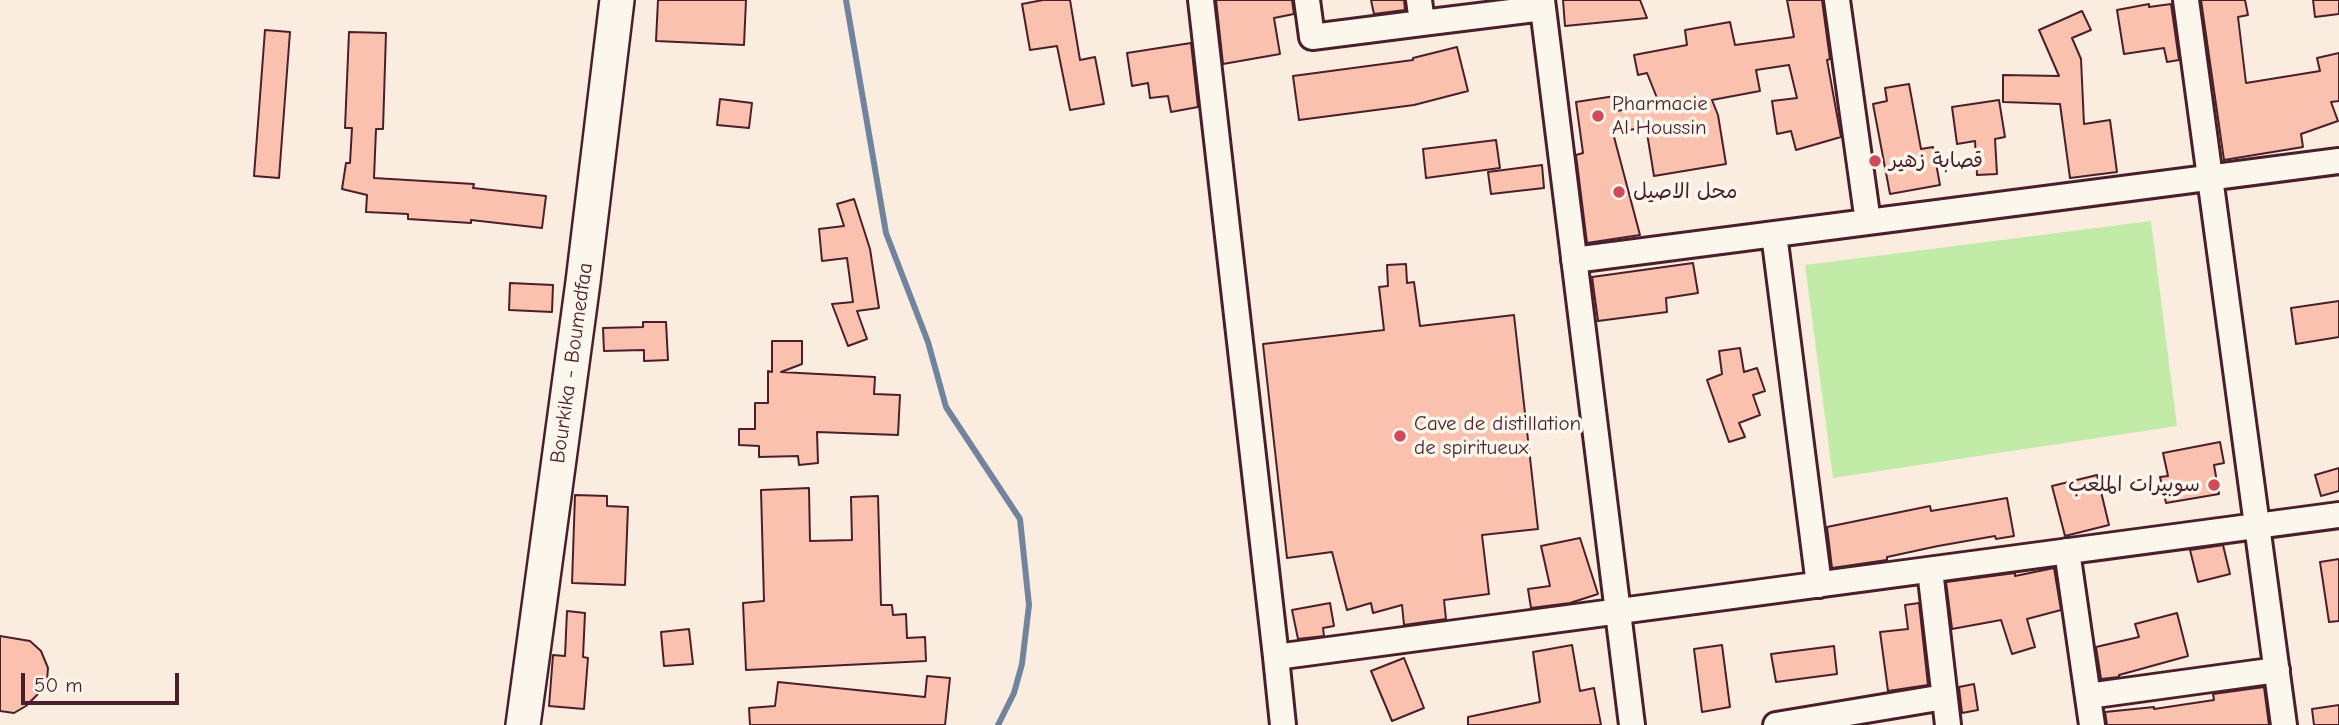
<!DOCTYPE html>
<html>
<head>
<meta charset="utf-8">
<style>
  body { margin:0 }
  #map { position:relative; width:2339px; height:725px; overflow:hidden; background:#fbece0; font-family:"Comic Neue",sans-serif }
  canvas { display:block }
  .scale { position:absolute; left:21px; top:673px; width:158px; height:32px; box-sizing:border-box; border:4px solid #4a1f2b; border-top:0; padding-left:9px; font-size:21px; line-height:24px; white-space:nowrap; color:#4a1f2b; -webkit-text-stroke:5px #fbf7ec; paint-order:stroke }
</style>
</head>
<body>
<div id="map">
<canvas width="2339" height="725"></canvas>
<div class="scale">50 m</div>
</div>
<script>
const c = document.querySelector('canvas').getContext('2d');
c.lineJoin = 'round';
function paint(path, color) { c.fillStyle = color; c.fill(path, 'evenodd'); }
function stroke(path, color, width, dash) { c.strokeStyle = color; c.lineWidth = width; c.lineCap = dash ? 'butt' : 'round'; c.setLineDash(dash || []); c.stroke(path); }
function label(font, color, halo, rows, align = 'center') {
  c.font = font + ' "Comic Neue","Playpen Sans Arabic",sans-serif'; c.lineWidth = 7; c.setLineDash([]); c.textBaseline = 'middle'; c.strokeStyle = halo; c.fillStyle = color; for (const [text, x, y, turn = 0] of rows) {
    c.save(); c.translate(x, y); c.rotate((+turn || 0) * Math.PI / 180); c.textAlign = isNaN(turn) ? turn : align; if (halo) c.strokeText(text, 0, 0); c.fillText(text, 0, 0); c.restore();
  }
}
const green = new Path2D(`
  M2151,221L2177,426L1833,478L1805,265Z`);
const stream = new Path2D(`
  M846,0L886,233L928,342L946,407L1020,519L1029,605L1022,664L1014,693L998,725`);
const building = new Path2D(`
  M658,0H746L744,45L656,41Z
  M1043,0H1070L1080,60L1095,57L1104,104L1070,110L1057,46L1030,50L1022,4Z
  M1216,0H1292L1294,14L1274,18L1280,54L1223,64Z
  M1371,0H1404L1405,10L1374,14Z
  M1563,0H1640L1647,18L1565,26Z
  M1787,0H1822L1830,59L1827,60L1841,137L1796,150L1791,131L1777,134L1772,101L1797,98L1789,65L1756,70L1760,91L1712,100L1718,115L1726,164L1654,176L1646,127L1613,133L1640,235L1587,243L1576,155L1583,153L1576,102L1615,96L1617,111L1659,103L1647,73L1638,75L1634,55L1687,45L1685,30L1730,22L1735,45L1794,37Z
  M2201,0H2245L2248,15L2238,17L2246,83L2320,71L2317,58L2339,53V101L2331,102L2338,121L2301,134L2303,147L2224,160Z
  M2313,0H2339V14L2315,17Z
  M2149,4V7L2171,4L2179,60L2167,62L2164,48L2124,54L2117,10Z
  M2082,11L2091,30L2072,38L2081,59L2084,124L2110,120L2117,172L2070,178L2060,104L2003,102V75L2059,76L2039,30Z
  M265,30L290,32L279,178L254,176Z
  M349,32L386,33L383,129H376L374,178L474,184L473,188L546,196L542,228L471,220V223L408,219V214L366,212L367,195L342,189L346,163H350L352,128H345Z
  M1191,43L1198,107L1171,112L1168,96L1150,98L1148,83L1132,86L1127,53Z
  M1457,47L1468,91L1414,105L1299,120L1293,76L1413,60V58Z
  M1909,84L1921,149L1933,147L1940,185L1890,194L1873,104L1887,101L1885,88Z
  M720,99L752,103L749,128L717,125Z
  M1999,100L2005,137L1995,139L1997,174L1977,175L1975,141L1957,144L1952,107Z
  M1496,140L1500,168L1426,178L1423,149Z
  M1542,165L1544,188L1491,194L1488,172Z
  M854,199L870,249L879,308L857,311L867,339L848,346L832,304L853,302L847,258L822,261L819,229L844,226L837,204Z
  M1693,263L1698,293L1666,298L1667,312L1598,321L1592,277Z
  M1406,264L1407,283L1414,282L1420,326L1514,315L1538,529L1482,535L1489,594L1444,600L1446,619L1404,625L1402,605L1373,613L1371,603L1347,610L1332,552L1287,558L1263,344L1384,330L1379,287L1388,286L1387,265Z
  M510,283L553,285L552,312L509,310Z
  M2339,301V337L2296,344L2291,308Z
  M643,322H666L668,360L644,361V350L604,351L603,328L643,327Z
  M772,341H802V364L781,372L875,377L874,394L900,395L898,435L817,432L818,463L799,465L798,456L759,457V446L739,445V429H755V403H768V371L772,372Z
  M1740,348L1744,372L1757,368L1765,391L1753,395L1760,415L1739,423L1745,437L1729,442L1707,380L1722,374L1719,351Z
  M2220,442L2224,463L2214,465L2219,494L2166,503L2160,477L2168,476L2163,453Z
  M2339,468V491L2321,496L2315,475Z
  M2097,475L2109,525L2065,536L2052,486Z
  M809,488L810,541L852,540L851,497L878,496L881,605H892L893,615L906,614L907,638L925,637L926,661L746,670L743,603L764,601L761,490Z
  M575,495L607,496V506L628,507L625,585L572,583Z
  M2007,498L2014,536L1996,539L1995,536L1938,546L1887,557V560L1832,568L1827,527L1930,506L1931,511Z
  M1580,538L1598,594L1570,603L1531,608L1528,589L1550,586L1541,546Z
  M2223,545L2230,574L2198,582L2190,550Z
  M2339,559V621L2329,622L2320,562Z
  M2054,568L2061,610L2027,619L2035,647L2012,654L2001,620L1952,629L1946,582L2015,573V576Z
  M1330,603L1334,626L1323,628L1324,636L1298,639L1292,610Z
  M1919,603L1928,685L1888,691L1880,632L1908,629L1905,605Z
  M567,611L585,613L583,657L588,658L584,709L549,706L553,655L565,656Z
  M2177,613L2188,656L2119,675V677L2101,679L2096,647L2139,637L2135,624Z
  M689,629L693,664L664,666L661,632Z
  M0,636L30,641L41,651L48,668L47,681L38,694L26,706L14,713L0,711Z
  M1572,645L1580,691L1594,688L1601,725H1468V717L1540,702L1533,652Z
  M1722,645L1730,707L1702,712L1694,649Z
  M1834,646L1837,674L1776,682L1771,654Z
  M1404,658L1424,708L1392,721L1371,671Z
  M927,676L950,678L945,725H750L749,708L775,706L778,682L925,697Z
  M1974,684L1978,710L1962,713L1959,687Z
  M2264,687L2269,725H2107L2105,712L2154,707V709L2214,700L2213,694Z
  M2339,705V725H2314L2312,709Z`);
const street = new Path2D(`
  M1201,0L1276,657L2339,515
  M1307,0L1312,37L1422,23
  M1419,0L1422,23L1543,8
  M1542,0L1632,725
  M1837,0L1868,222
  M2186,0L2284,725
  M1774,234L1819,585
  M1574,260L2339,161
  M2067,551L2092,725
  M1930,570L1948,725
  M1276,657L1283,725
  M2088,696L2277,670
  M1776,725L1944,697`);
const secondary = new Path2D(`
  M523,725L583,282L617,0`);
const markers = [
  [1598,116,7,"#d1495b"],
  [1875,161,7,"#d1495b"],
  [1619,192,7,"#d1495b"],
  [1400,436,7,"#d1495b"],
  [2214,485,7,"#d1495b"]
];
const poiNames = [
  ["Pharmacie",1612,104],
  ["Al Houssin",1612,128],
  ["قصابة زهير",1889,161],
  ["محل الاصيل",1633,192],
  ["Cave de distillation",1414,424],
  ["de spiritueux",1414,448],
  ["سوبيرات الملعب",2200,485,"right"]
];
const streetNames = [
  ["Bourkika - Boumedfaa",572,363,-82]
];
paint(green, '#c1eba7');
stroke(stream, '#71849e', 6);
paint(building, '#fac1ae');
stroke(building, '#4a1f2b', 2);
stroke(street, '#4a1f2b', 30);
stroke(secondary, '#4a1f2b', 38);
stroke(street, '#fbf7ec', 24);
stroke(secondary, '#fbf7ec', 33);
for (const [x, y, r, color] of markers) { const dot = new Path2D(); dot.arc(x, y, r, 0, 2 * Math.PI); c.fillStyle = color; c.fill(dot); stroke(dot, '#fbf7ec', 2.5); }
label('21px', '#4a1f2b', '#fbf7ec', poiNames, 'left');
label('21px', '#4a1f2b', '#fbf7ec', streetNames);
</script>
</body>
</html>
